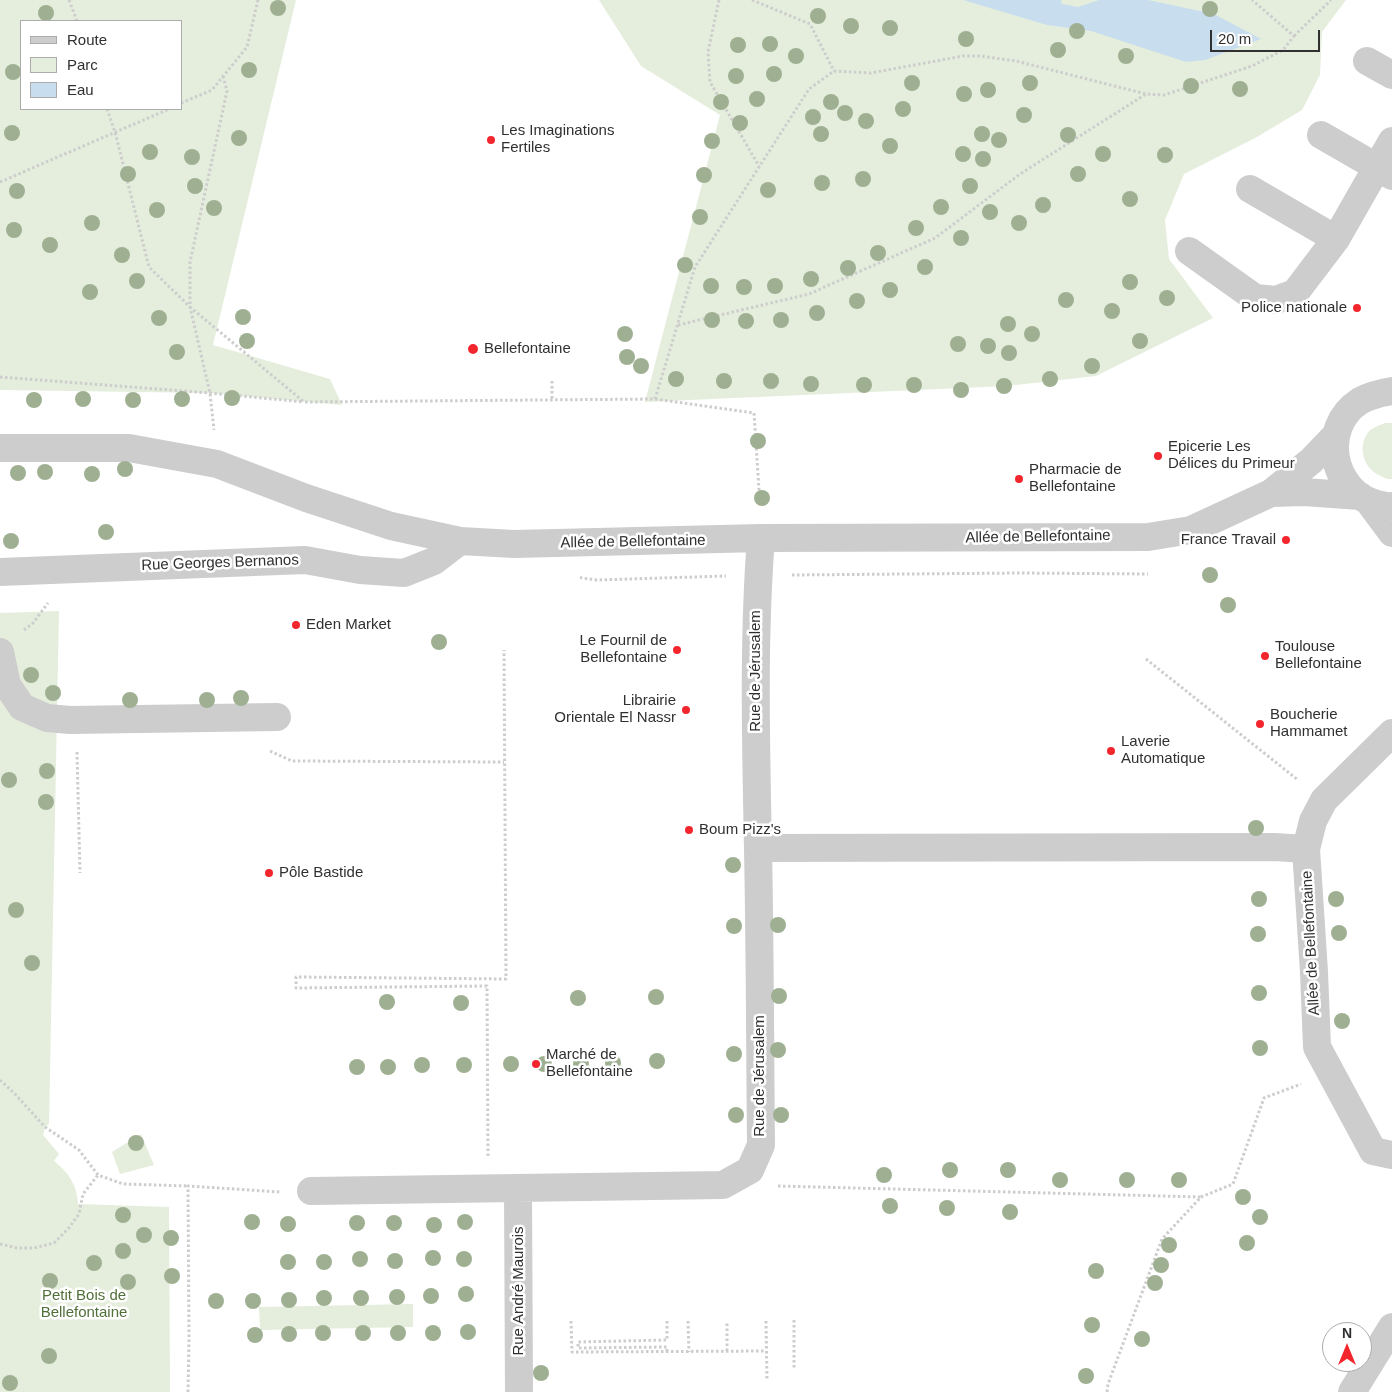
<!DOCTYPE html>
<html>
<head>
<meta charset="utf-8">
<style>
  body { margin:0 }
  #map { position:relative; width:1392px; height:1392px; overflow:hidden; background:#fff; font-family:Helvetica,sans-serif }
  canvas { display:block }
  .legend { position:absolute; left:20px; top:20px; width:162px; height:90px; box-sizing:border-box; background:#fff; border:1px solid #acacac; margin:0; padding:6px 9px; list-style:none; font-size:15px; color:#303030 }
  .legend li { display:flex; align-items:center; gap:10px; height:25px }
  .legend b { width:25px; border:1px solid #acacac }
  .north { position:absolute; left:1322px; top:1322px; width:50px; height:50px; box-sizing:border-box; background:#fff; border:1px solid #acacac; border-radius:50%; rotate:0deg; font-size:14px; font-weight:700; line-height:20px; text-align:center; color:#303030 }
  .north::after { content:''; display:block; margin:auto; width:18px; height:22px; background:#f3262e; clip-path:polygon(50% 0,100% 100%,50% 72%,0 100%) }
  .scale { position:absolute; left:1210px; top:30px; width:110px; height:22px; box-sizing:border-box; border:2px solid #303030; border-top:0; padding-left:6px; font-size:15px; line-height:18px; white-space:nowrap; color:#303030; -webkit-text-stroke:4px #fff; paint-order:stroke }
</style>
</head>
<body>
<div id="map">
<canvas width="1392" height="1392"></canvas>
<ul class="legend">
<li><b style="height:6px;background:#cdcdcd"></b>Route</li>
<li><b style="height:14px;background:#e5eedd"></b>Parc</li>
<li><b style="height:14px;background:#c8deef"></b>Eau</li>
</ul>
<div class="north">N</div>
<div class="scale">20 m</div>
</div>
<script>
const c = document.querySelector('canvas').getContext('2d');
c.lineJoin = 'round';
function paint(path, color) { c.fillStyle = color; c.fill(path, 'evenodd'); }
function stroke(path, color, width, dash) { c.strokeStyle = color; c.lineWidth = width; c.lineCap = dash ? 'butt' : 'round'; c.setLineDash(dash || []); c.stroke(path); }
function label(font, color, halo, rows, align = 'center') {
  c.font = font + ' Helvetica,sans-serif'; c.lineWidth = 5; c.setLineDash([]); c.textBaseline = 'middle'; c.strokeStyle = halo; c.fillStyle = color; for (const [text, x, y, turn = 0] of rows) {
    c.save(); c.translate(x, y); c.rotate((+turn || 0) * Math.PI / 180); c.textAlign = isNaN(turn) ? turn : align; if (halo) c.strokeText(text, 0, 0); c.fillText(text, 0, 0); c.restore();
  }
}
const green = new Path2D(`
  M0,0H296L213,345L330,379L342,405L210,393L0,390ZM21,21H181V109H21Z
  M599,0H1346L1322,32L1320,75L1302,110L1257,137L1184,174L1165,220L1169,259L1213,318L1096,376L1007,386L645,402L720,115L641,66Z
  M1385,423H1392V479C1387,480 1385,478 1381,476C1363,469 1356,445 1370,430C1374,427 1380,425 1385,423Z
  M59,611L49,1124L45,1127L43,1135L59,1154L54,1161C69,1173 77,1185 78,1204L169,1207L170,1392H0V613Z
  M141,1134L154,1165L120,1174L112,1152Z
  M413,1304V1327L260,1330L259,1307Z`);
const water = new Path2D(`
  M963,0H1061L1062,4L1078,7L1099,0H1148L1214,14L1261,39L1205,60L1186,62L1091,31L1047,25Z`);
const path = new Path2D(`
  M69,0L77,21
  M719,0L708,52L710,82L759,166
  M752,0L810,24L834,71
  M1294,36L1331,0
  M223,76L227,91L190,262V307L304,402L655,399L754,413L760,505
  M181,103L212,90L247,47L258,0
  M107,109L115,132L149,267L190,307L210,393L214,430
  M0,182L169,109
  M678,325L809,294L935,238L1020,174L1146,94
  M0,377L210,393L304,402
  M552,381V400
  M655,399L695,267L809,89L834,71L871,73L963,56H980L1016,61L1146,94L1164,95L1252,66L1283,50L1294,36L1252,0
  M792,575L1020,573L1148,574
  M580,577L582,578L597,580L726,576
  M24,630L33,623L48,603
  M1146,659L1298,780
  M270,751L292,761L504,762
  M77,752L80,873
  M0,1080L15,1094L45,1127L79,1150L98,1175L123,1184L188,1186
  M488,1156L487,986L296,988V977L506,979L504,650
  M778,1186L1201,1197
  M0,1244L17,1248H34L54,1243L68,1229L79,1214L83,1194L98,1175
  M794,1320V1370
  M571,1321L572,1352L766,1351
  M667,1321V1340L578,1342V1348L667,1347V1352
  M688,1321L689,1352
  M766,1321L767,1381
  M727,1351V1321
  M188,1392L189,1339L188,1186L280,1192
  M1107,1392L1108,1384L1162,1239L1201,1197L1233,1184L1264,1098L1301,1084`);
const minor = new Path2D(`
  M1367,61L1392,75
  M1321,135L1392,176
  M1250,189L1336,239
  M1189,251L1255,298L1276,300L1295,293L1336,239L1392,141
  M1392,391C1380,393 1370,395 1360,401C1319,427 1331,492 1377,504C1382,505 1387,507 1392,506
  M0,448H129L217,464L306,498L391,526L460,541L514,544L761,538L1148,537L1191,530L1271,493L1311,461L1336,435
  M1271,493L1304,492L1360,496
  M1369,502L1392,533
  M0,572L305,560L360,570L404,573L434,561L460,541
  M0,652L7,685L22,707L47,718L70,720L277,717
  M1392,733L1324,800L1313,821L1306,849L1314,972L1317,1047L1373,1151L1392,1155
  M758,848L1274,847L1306,849
  M518,1189L519,1392
  M311,1191L723,1185L750,1170L761,1145C760,1046 760,948 758,849C756,745 753,641 761,538
  M1352,1392L1392,1327`);
const trees = [
  [278,8],
  [1210,9],
  [46,13],
  [818,16],
  [851,26],
  [890,28],
  [1077,31],
  [966,39],
  [770,44],
  [738,45],
  [1058,50],
  [796,56],
  [1126,56],
  [249,70],
  [13,72],
  [774,74],
  [736,76],
  [912,83],
  [1030,83],
  [1191,86],
  [1240,89],
  [988,90],
  [964,94],
  [757,99],
  [721,102],
  [831,102],
  [903,109],
  [845,113],
  [1024,115],
  [813,117],
  [866,121],
  [740,123],
  [12,133],
  [821,134],
  [982,134],
  [1068,135],
  [239,138],
  [999,140],
  [712,141],
  [890,146],
  [150,152],
  [963,154],
  [1103,154],
  [1165,155],
  [192,157],
  [983,159],
  [128,174],
  [1078,174],
  [704,175],
  [863,179],
  [822,183],
  [195,186],
  [970,186],
  [768,190],
  [17,191],
  [1130,199],
  [1043,205],
  [941,207],
  [214,208],
  [157,210],
  [990,212],
  [700,217],
  [92,223],
  [1019,223],
  [916,228],
  [14,230],
  [961,238],
  [50,245],
  [878,253],
  [122,255],
  [685,265],
  [925,267],
  [848,268],
  [811,279],
  [137,281],
  [1130,282],
  [711,286],
  [775,286],
  [744,287],
  [890,290],
  [90,292],
  [1167,298],
  [1066,300],
  [857,301],
  [1112,311],
  [817,313],
  [243,317],
  [159,318],
  [712,320],
  [781,320],
  [746,321],
  [1008,324],
  [625,334],
  [1032,334],
  [247,341],
  [1140,341],
  [958,344],
  [988,346],
  [177,352],
  [1009,353],
  [627,357],
  [641,366],
  [1092,366],
  [676,379],
  [1050,379],
  [724,381],
  [771,381],
  [811,384],
  [864,385],
  [914,385],
  [1004,386],
  [961,390],
  [232,398],
  [83,399],
  [182,399],
  [34,400],
  [133,400],
  [758,441],
  [125,469],
  [45,472],
  [18,473],
  [92,474],
  [762,498],
  [106,532],
  [11,541],
  [1210,575],
  [1228,605],
  [439,642],
  [31,675],
  [53,693],
  [241,698],
  [130,700],
  [207,700],
  [47,771],
  [9,780],
  [46,802],
  [1256,828],
  [733,865],
  [1259,899],
  [1336,899],
  [16,910],
  [778,925],
  [734,926],
  [1339,933],
  [1258,934],
  [32,963],
  [1259,993],
  [779,996],
  [656,997],
  [578,998],
  [387,1002],
  [461,1003],
  [1342,1021],
  [1260,1048],
  [778,1050],
  [734,1054],
  [657,1061],
  [613,1063],
  [511,1064],
  [544,1064],
  [581,1064],
  [422,1065],
  [464,1065],
  [357,1067],
  [388,1067],
  [736,1115],
  [781,1115],
  [136,1143],
  [950,1170],
  [1008,1170],
  [884,1175],
  [1060,1180],
  [1127,1180],
  [1179,1180],
  [1243,1197],
  [890,1206],
  [947,1208],
  [1010,1212],
  [123,1215],
  [1260,1217],
  [252,1222],
  [465,1222],
  [357,1223],
  [394,1223],
  [288,1224],
  [434,1225],
  [144,1235],
  [171,1238],
  [1247,1243],
  [1169,1245],
  [123,1251],
  [433,1258],
  [360,1259],
  [464,1259],
  [395,1261],
  [288,1262],
  [324,1262],
  [94,1263],
  [1161,1265],
  [1096,1271],
  [172,1276],
  [50,1281],
  [128,1282],
  [1155,1283],
  [466,1294],
  [431,1296],
  [397,1297],
  [324,1298],
  [361,1298],
  [289,1300],
  [216,1301],
  [253,1301],
  [1092,1325],
  [468,1332],
  [323,1333],
  [363,1333],
  [398,1333],
  [433,1333],
  [289,1334],
  [255,1335],
  [1142,1339],
  [49,1356],
  [541,1373],
  [1086,1376],
  [10,1383]
];
const markers = [
  [491,140,5,"#f3262e"],
  [1357,308,5,"#f3262e"],
  [473,349,6,"#f3262e"],
  [1158,456,5,"#f3262e"],
  [1019,479,5,"#f3262e"],
  [1286,540,5,"#f3262e"],
  [296,625,5,"#f3262e"],
  [677,650,5,"#f3262e"],
  [1265,656,5,"#f3262e"],
  [686,710,5,"#f3262e"],
  [1260,724,5,"#f3262e"],
  [1111,751,5,"#f3262e"],
  [689,830,5,"#f3262e"],
  [269,873,5,"#f3262e"],
  [536,1064,5,"#f3262e"]
];
const poiNames = [
  ["Les Imaginations",501,131],
  ["Fertiles",501,148],
  ["Police nationale",1347,308,"right"],
  ["Bellefontaine",484,349],
  ["Epicerie Les",1168,447],
  ["Délices du Primeur",1168,464],
  ["Pharmacie de",1029,470],
  ["Bellefontaine",1029,487],
  ["France Travail",1276,540,"right"],
  ["Eden Market",306,625],
  ["Le Fournil de",667,641,"right"],
  ["Bellefontaine",667,658,"right"],
  ["Toulouse",1275,647],
  ["Bellefontaine",1275,664],
  ["Librairie",676,701,"right"],
  ["Orientale El Nassr",676,718,"right"],
  ["Boucherie",1270,715],
  ["Hammamet",1270,732],
  ["Laverie",1121,742],
  ["Automatique",1121,759],
  ["Boum Pizz's",699,830],
  ["Pôle Bastide",279,873],
  ["Marché de",546,1055],
  ["Bellefontaine",546,1072]
];
const streetNames = [
  ["Allée de Bellefontaine",1038,537,-1],
  ["Allée de Bellefontaine",633,542,-1],
  ["Rue Georges Bernanos",220,563,-2],
  ["Rue de Jérusalem",756,671,-90],
  ["Allée de Bellefontaine",1311,943,-93],
  ["Rue de Jérusalem",760,1076,-90],
  ["Rue André Maurois",519,1291,-90]
];
const parkNames = [
  ["Petit Bois de",84,1296],
  ["Bellefontaine",84,1313]
];
paint(green, '#e5eedd');
paint(water, '#c8deef');
stroke(path, '#cdcdcd', 3, [2.5, 2.5]);
stroke(minor, '#cdcdcd', 28);
c.fillStyle = '#9fb092';
for (const [x, y] of trees) { c.beginPath(); c.arc(x, y, 8, 0, 2 * Math.PI); c.fill(); }
for (const [x, y, r, color] of markers) { const dot = new Path2D(); dot.arc(x, y, r, 0, 2 * Math.PI); c.fillStyle = color; c.fill(dot); stroke(dot, '#fff', 2); }
label('15px', '#303030', '#fff', poiNames, 'left');
label('15px', '#303030', '#fff', streetNames);
label('15px', '#516f39', '#fff', parkNames);
</script>
</body>
</html>
